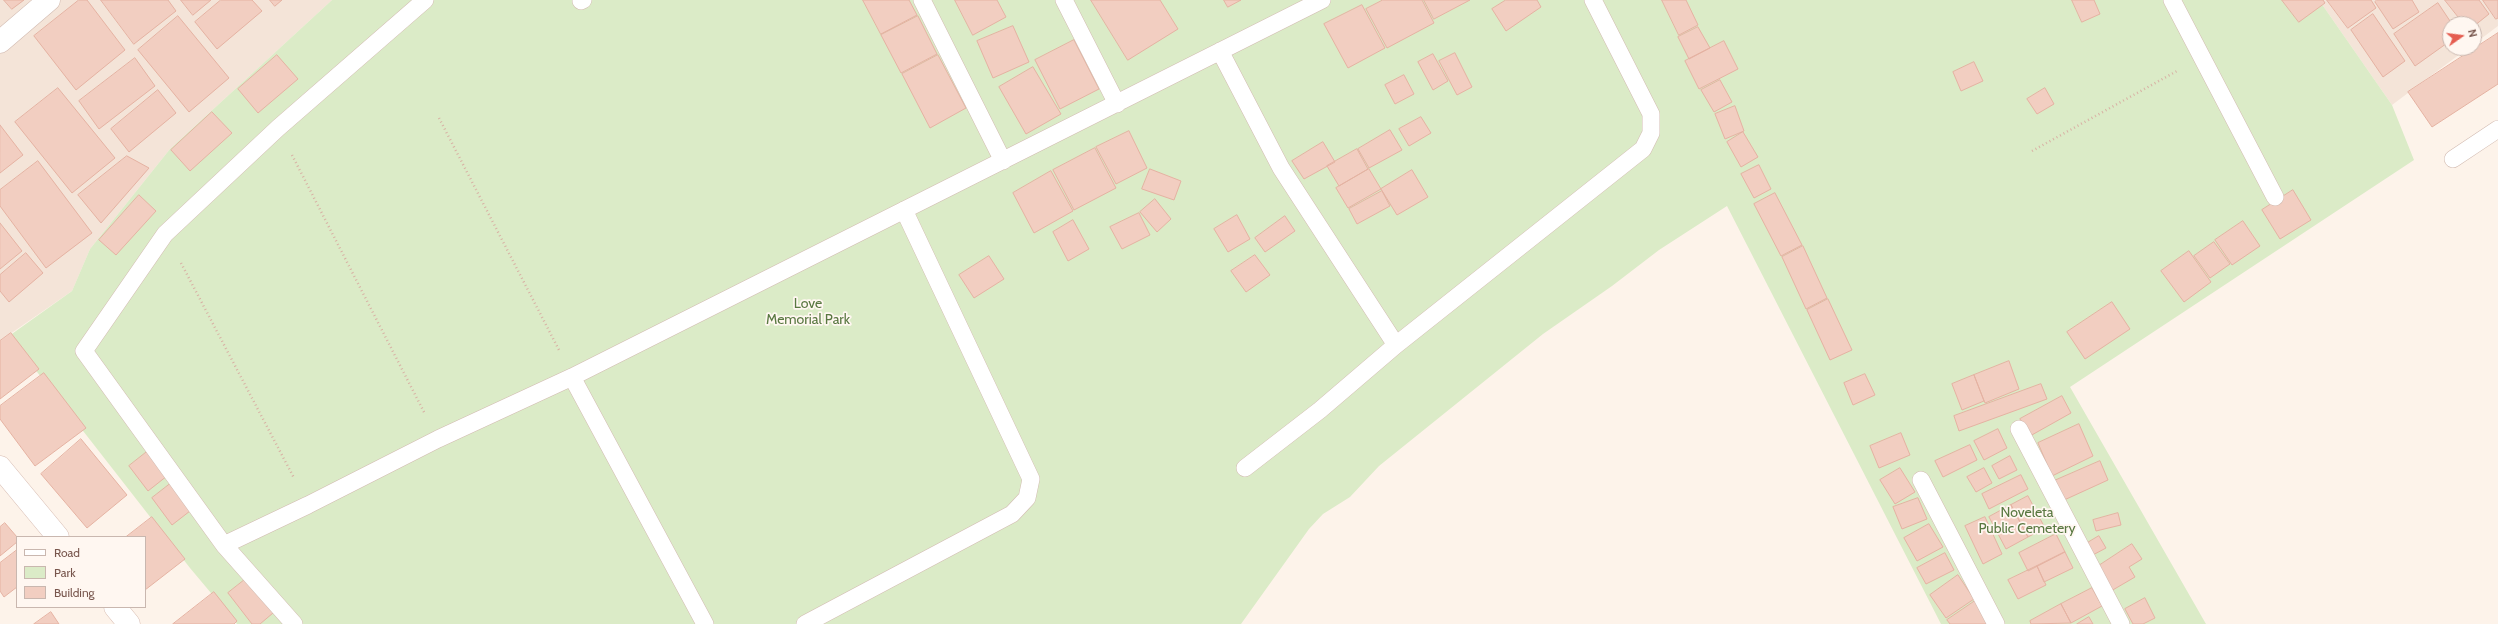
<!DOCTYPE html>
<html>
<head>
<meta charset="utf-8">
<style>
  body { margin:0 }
  #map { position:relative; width:2498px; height:624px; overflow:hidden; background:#fdf3ea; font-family:Cabin,sans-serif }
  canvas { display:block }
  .legend { position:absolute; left:16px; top:536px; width:130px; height:72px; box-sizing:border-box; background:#fff7f1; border:1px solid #c9b7af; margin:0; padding:5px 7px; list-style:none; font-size:12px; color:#78564d }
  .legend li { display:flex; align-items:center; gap:8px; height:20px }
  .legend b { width:20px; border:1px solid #c9b7af }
  .north { position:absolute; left:2442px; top:16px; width:40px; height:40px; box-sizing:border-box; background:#fff7f1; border:1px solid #c9b7af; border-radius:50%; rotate:76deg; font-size:11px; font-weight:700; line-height:16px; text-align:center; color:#78564d }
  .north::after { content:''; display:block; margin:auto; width:14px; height:18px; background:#e55d50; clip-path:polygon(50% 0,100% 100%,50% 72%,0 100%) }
</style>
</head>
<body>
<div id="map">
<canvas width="2498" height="624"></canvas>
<ul class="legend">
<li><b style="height:5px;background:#fff"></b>Road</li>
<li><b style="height:11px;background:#dbebc7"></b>Park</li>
<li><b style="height:11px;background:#f2cec1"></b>Building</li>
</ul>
<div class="north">N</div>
</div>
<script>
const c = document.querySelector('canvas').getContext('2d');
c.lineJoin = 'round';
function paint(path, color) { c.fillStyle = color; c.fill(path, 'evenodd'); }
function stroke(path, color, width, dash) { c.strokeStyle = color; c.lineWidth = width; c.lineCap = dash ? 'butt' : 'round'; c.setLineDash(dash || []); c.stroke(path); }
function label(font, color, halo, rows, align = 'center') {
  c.font = font + ' Cabin,sans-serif'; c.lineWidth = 3.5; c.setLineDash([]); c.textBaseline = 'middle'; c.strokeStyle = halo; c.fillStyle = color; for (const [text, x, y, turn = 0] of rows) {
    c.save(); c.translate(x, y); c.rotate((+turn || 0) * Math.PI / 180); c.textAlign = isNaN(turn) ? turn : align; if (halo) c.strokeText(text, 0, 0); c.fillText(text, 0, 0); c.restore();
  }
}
const residential = new Path2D(`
  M0,0H332L170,149L90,249L72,291L0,341Z
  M2319,0H2498V26L2474,44V24H2450V48H2468L2392,105Z`);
const green = new Path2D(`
  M332,0H2319L2392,105L2414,160L2070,387L2206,624H1941L1727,206L1659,250L1612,286L1543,334L1379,466L1350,497L1323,514L1309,529L1241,624H237L190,568L9,336L72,291L90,249L170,149Z`);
const building = new Path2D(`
  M4,0H24L12,9Z
  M79,0H87L125,50L76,90L34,36Z
  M101,0H168L176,11L134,44Z
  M181,0H211L193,15Z
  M221,0H252L262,11L217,49L195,22Z
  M270,0H282L275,6Z
  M863,0H909L917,15L881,34Z
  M955,0H997L1006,17L973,35Z
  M1091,0H1160L1178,29L1128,60Z
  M1224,0H1241L1228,7Z
  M1383,0H1422L1434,23L1387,48L1366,9Z
  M1424,0H1470L1434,19Z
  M1506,0H1537L1541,7L1506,31L1492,9Z
  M1662,0H1686L1698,25L1679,35Z
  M2072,0H2094L2100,14L2082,22Z
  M2282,0H2323L2325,3L2299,22Z
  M2327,0H2371L2376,8L2348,28Z
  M2377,0H2412L2419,12L2393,29L2375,2Z
  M2445,0H2479L2489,14L2474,26V24H2464Z
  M2483,0H2498V18L2496,19Z
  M2438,3L2452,24H2450V41L2415,66L2394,34Z
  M1362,5L1385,48L1348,68L1324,24Z
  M2373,14L2405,61L2383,77L2351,30Z
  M178,16L229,78L189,112L138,50Z
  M918,16L937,54L901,73L881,35Z
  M1013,26L1029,62L993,78L977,41Z
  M1698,27L1710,48L1689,59L1678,37Z
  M2498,33V84L2432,127L2408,92Z
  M1074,40L1099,89L1060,109L1035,60Z
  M1724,41L1738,69L1699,89L1685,61Z
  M1455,53L1472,87L1457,95L1439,61Z
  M1433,54L1448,81L1433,90L1418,62Z
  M277,55L298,79L258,113L238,89Z
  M938,55L966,108L930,128L902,74Z
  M135,58L155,86L99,129L79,101Z
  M1974,62L1983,81L1961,91L1953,72Z
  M1033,67L1061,114L1026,134L999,87Z
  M1404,75L1414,94L1395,104L1385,85Z
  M1720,80L1732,102L1714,112L1701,90Z
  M58,88L115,158L72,193L15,122Z
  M2045,88L2054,104L2037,114L2027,99Z
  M158,90L176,113L129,152L111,129Z
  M1735,106L1744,131L1725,139L1715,114Z
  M212,112L232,133L190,171L171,150Z
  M1421,117L1431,133L1409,146L1399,129Z
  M0,125L23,155L0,173Z
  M1390,130L1402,150L1369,168L1358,149Z
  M1129,131L1147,168L1116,184L1096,147Z
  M1743,132L1758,157L1741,167L1727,142Z
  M1323,142L1335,162L1304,179L1292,161Z
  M1095,148L1116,188L1074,210L1053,170Z
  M1357,149L1368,169L1339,186L1327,166Z
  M127,156L149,168L101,223L78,195Z
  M38,161L92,233L46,268L0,206V190Z
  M1759,165L1771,189L1754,198L1741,174Z
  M1150,169L1181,181L1174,200L1142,189Z
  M1369,169L1381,189L1348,208L1336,188Z
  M1412,170L1428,197L1397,215L1381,189Z
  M1051,171L1073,211L1034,233L1013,193Z
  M2293,190L2311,220L2280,239L2262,210Z
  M1382,191L1390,206L1357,224L1349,209Z
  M1775,193L1802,245L1781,256L1754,204Z
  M139,195L156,211L116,255L99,240Z
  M1155,199L1171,219L1157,232L1140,212Z
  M1139,213L1150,235L1122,249L1110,227Z
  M1237,215L1250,239L1228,252L1214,229Z
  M1285,216L1295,231L1265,252L1255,238Z
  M1073,220L1089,249L1068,261L1053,232Z
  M2243,221L2260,246L2232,265L2215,240Z
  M0,223L22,251L0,269Z
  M2214,242L2230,264L2210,278L2194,256Z
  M1803,246L1827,298L1806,309L1782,257Z
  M2189,251L2211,282L2184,302L2161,271Z
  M26,253L43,273L9,302L0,291V275Z
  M1255,255L1270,275L1246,292L1231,271Z
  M989,256L1004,279L974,298L959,275Z
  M1828,299L1852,350L1830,360L1807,310Z
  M2112,302L2130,329L2085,359L2067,332Z
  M11,333L39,369L0,399V341Z
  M2009,361L2019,389L1985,403L1974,375Z
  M44,373L86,428L35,466L0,419V406Z
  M1865,374L1875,395L1853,405L1844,383Z
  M1974,375L1984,401L1962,410L1952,384Z
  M2041,384L2047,399L1959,431L1954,416Z
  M2062,396L2071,413L2030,436L2020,419Z
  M2079,424L2093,456L2052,476L2038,443Z
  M1998,429L2007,448L1984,460L1974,441Z
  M1901,433L1910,455L1879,468L1870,446Z
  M81,439L127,495L87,528L41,474Z
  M1970,445L1977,460L1943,477L1935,461Z
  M148,451L167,476L148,491L129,466Z
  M2010,456L2017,470L1999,479L1992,466Z
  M2100,461L2108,480L2062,501L2054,481Z
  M1900,468L1915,492L1895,504L1880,480Z
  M1984,468L1992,483L1976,492L1967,477Z
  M2021,475L2028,489L1989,509L1982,494Z
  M170,484L190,511L172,525L152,498Z
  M2028,496L2045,528L2028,537L2011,505Z
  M1918,498L1927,519L1902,529L1893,507Z
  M2011,505L2028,537L2006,549L1989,517Z
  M2118,513L2121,525L2096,531L2093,520Z
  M152,517L185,559L145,590V537H126Z
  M1985,517L2002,554L1983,564L1965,526Z
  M5,523L17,537V542L0,556V527Z
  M1929,524L1943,547L1917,561L1904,538Z
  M2056,534L2065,552L2028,571L2019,553Z
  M2099,536L2106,548L2091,556L2084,545Z
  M2132,544L2142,559L2129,567L2135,577L2111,591L2097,567Z
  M17,550V587L4,597L0,591V563Z
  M2065,552L2073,568L2044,582L2037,566Z
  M1945,553L1954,570L1926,584L1917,568Z
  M2037,566L2046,585L2018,599L2008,580Z
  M1958,575L1974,599L1946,618L1930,595Z
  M247,578L273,613L260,624H252L228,593Z
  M2092,588L2102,606L2071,623L2061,604Z
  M214,592L237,621L234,624H173Z
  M2145,598L2155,618L2143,624H2133L2125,609Z
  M1975,601L1987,624H1950L1947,620Z
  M2061,604L2071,623L2031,624L2030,621Z
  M51,612L59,624H34Z
  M2089,617L2093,624H2077Z`);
const path = new Path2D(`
  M439,118L559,350
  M2032,151L2177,71
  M292,155L425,414
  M181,263L294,478`);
const lane = new Path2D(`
  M922,0L1003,161
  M1064,0L1117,104
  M2172,0L2275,197
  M581,1L583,0
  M1220,51L1281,168L1396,345
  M2453,159L2498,129
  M572,377L705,624
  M2019,429L2121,624
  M1245,468L1320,410L1396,345L1643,149L1651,133V114L1593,0
  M1921,480L1996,624
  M224,545L308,505L438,439L572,377L1322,0
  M294,624L224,545L84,351L165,234L278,128L425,0
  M805,624L1012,514L1027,498L1031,479L904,210`);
const street = new Path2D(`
  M0,42L49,0`);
const secondary = new Path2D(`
  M0,467L58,537
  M115,607L129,624`);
const parkNames = [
  ["Love",808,304],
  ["Memorial Park",808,320],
  ["Noveleta",2027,513],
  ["Public Cemetery",2027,529]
];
paint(residential, '#f4e4d8');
paint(green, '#dbebc7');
paint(building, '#f2cec1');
stroke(building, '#e5b2a2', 1);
stroke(lane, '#d2bbb1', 18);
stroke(street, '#d2bbb1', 23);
stroke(secondary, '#d7bcb2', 23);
stroke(path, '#d8b1a4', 2.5, [1, 3]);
stroke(lane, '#fff', 17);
stroke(street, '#fff', 22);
stroke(secondary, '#fff', 22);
label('14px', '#597841', '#fff7f1', parkNames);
</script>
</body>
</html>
